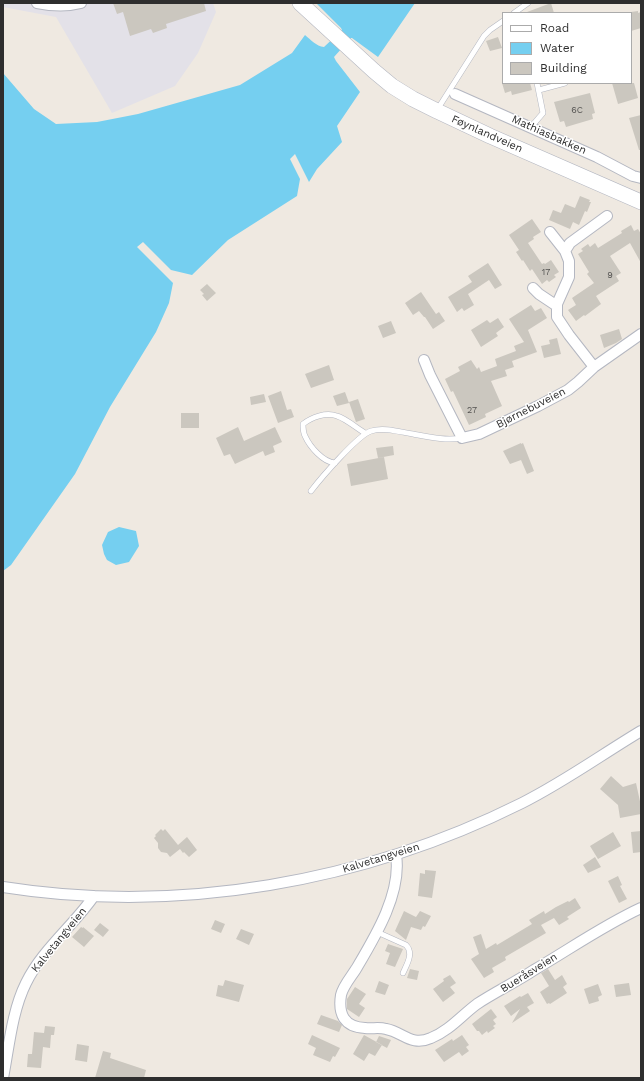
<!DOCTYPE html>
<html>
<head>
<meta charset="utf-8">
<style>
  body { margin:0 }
  #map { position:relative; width:644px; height:1081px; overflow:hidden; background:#efe9e1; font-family:"Work Sans",sans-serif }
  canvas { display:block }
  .frame { position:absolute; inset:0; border:4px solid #2e2e2e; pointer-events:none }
  .legend { position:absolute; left:502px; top:12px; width:130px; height:72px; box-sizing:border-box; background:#fff; border:1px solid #ababab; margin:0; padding:5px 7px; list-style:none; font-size:12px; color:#2e2e2e }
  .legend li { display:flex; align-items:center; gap:8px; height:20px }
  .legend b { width:20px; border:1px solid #ababab }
</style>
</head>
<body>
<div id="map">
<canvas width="644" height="1081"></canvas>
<div class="frame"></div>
<ul class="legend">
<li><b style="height:5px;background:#fff"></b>Road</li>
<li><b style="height:11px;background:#75cff0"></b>Water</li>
<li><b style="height:11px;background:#cbc7bf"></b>Building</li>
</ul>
</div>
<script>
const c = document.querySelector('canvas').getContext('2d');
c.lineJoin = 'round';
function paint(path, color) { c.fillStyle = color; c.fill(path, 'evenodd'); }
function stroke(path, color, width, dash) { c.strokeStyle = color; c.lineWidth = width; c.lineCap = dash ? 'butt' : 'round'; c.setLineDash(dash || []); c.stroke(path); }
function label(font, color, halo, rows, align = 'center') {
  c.font = font + ' "Work Sans",sans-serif'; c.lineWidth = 3; c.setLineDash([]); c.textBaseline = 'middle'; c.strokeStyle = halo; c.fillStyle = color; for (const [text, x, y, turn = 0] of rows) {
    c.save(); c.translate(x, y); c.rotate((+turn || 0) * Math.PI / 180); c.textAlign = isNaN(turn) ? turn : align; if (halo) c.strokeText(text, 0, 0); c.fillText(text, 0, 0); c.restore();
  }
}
const industrial = new Path2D(`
  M3,3H213L216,12L198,53L175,86L112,113L56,17L3,7Z`);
const water = new Path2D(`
  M316,3H415L378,57L352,38H351L334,57L336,61L360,92L337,126L342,142L317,169L309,182L295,154L290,159L300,179L297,196L228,240L192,275L171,270L143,242L137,247L173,283L169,303L156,332L110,407L75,474L11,565L3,571V73L34,109L56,124L97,122L138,114L240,85L292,53L305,35C311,40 316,46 324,47L342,30L341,28Z
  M119,527L136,531L139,546L129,562L116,565L107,560L104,554L102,545L108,532Z`);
const building = new Path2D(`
  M113,3H204L206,11L166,24L167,28L153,33L151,29L130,36L123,12L117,14Z
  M551,3L554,13H527V12Z
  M638,11V13L641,12V28L631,31V12Z
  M498,37L502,48L490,51L486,41Z
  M502,83H530L532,90L512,95L511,91L505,93Z
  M612,83H634L638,98L618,104Z
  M590,93L595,113L592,114L593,119L566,127L564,121L560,122L554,102Z
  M641,115V150H639L629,118Z
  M580,196L590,200L589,202H591L587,212L585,211L579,225L573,222L570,229L549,220L553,210L561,213L565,204L575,208Z
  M532,219L541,232L533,237L534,239L528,243L542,264L544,263L545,264L551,260L559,272L554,275L556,277L549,282L547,280L542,284L532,269L530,271L523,260L522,261L516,252L519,250L509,235Z
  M631,225L634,231L638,229L641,234V263L630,243L610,256L621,273L616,276L619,281L596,296L601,304L585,316L584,315L576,321L568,310L576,305L572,298L594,283L587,274L589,272L578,254L583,251L581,249L588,244L590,247L595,243L598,248L622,233L621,231Z
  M488,263L502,285L495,289L489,280L468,294L474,305L464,311L462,308L457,312L448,297L472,282L468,276Z
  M207,284L216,293L207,301L202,295L204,294L200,290Z
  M421,292L436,314L439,312L445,321L433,329L425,317H424L419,311L413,315L405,303Z
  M531,305L535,311L541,308L547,318L528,330L537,352L512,361L514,367L505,370L507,376L491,381L502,406L485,414L486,417L469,425L453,391L451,392L445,379L460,371L458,367L471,360L477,369L479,367L481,372L497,366L495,359L516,351L514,346L524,342L509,319Z
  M498,318L504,327L496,333L498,336L481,347L471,330L487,320L490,323Z
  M391,321L396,333L383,338L378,326Z
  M619,329L622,339L616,343L604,348L600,335Z
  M557,338L561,354L544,358L541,346L550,344L549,340Z
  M329,365L334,380L311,388L305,374Z
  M281,391L287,410L291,409L294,417L278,423L268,396Z
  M345,392L349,403L337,406L333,396Z
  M264,394L266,402L251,405L250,397Z
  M358,399L365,419L356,422L349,402Z
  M181,413H199V428H181Z
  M238,427L244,441L275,427L282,442L273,446L275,452L265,456L263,451L235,464L230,454L224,456L216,438Z
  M521,443V444L523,443L534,471L527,474L521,460L510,464L503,451Z
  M393,446L394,455L378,458L376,448Z
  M384,457L388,479L351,486L347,464Z
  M611,776L623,787L636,783L641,806V814L620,818L618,805L600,789Z
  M161,829L163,831L165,829L178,845L187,837L197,850L189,857L184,852L183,853L180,849L170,857L167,853L161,852L158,848V843L154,838L156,836L155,835Z
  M641,831V852L633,853L631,832Z
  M613,832L621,846L598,859L590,846Z
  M595,857L601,867L588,873L583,865Z
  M425,870L436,871L432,898L418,896L420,873L425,874Z
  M618,876L622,885L620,886L627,899L619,903L608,881Z
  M575,898L581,908L567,917L569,919L559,925L554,918L541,925L546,933L505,957L506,960L492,968L494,972L484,978L482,975L471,959L479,954L473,937L481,934L486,949L496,943L497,945L532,924L529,920L544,911L545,914L556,907L568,901L569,902Z
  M404,911L416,917L420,911L431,916L425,927L423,926L421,930L411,927L406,940L395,931Z
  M215,920L225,924L221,933L211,929Z
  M100,923L109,930L103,937L94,930Z
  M81,927L83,928V927L94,936L84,947L72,937Z
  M241,929L254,934L249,945L236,939Z
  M388,944L403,949L395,967L386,964L390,953L385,951Z
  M410,969L419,971L417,980L407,978Z
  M548,969L555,980L562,975L567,984L563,987L567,993L550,1004L549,1003L547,1004L540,992L549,986L541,973Z
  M450,975L456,983L450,987L455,993L443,1002L433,989L444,981L443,979Z
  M225,980L244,985L239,1002L216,996L218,985L223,986Z
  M379,981L389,985L385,995L375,992Z
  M629,983L631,995L616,997L614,985Z
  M598,984L602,995L598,997L599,1001L589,1004L584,989Z
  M355,987L366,994L359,1004L365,1008L359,1017L347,1009V999Z
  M528,993L534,1003L527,1007L530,1011L512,1023L520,1009L511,1016L504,1006L520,996L521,997Z
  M491,1009L497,1017L493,1020L496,1024L493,1026L495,1028L488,1033L487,1031L482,1035L479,1031H477L472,1024Z
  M321,1015L338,1021L342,1025L339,1032L317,1024Z
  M45,1026L55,1027L54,1035H51L50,1048L43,1047L41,1068L27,1067L28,1054H32L34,1032L44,1033Z
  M312,1035L340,1048L335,1057L333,1056L330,1062L313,1055L316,1048L308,1044Z
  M364,1035L382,1045L375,1056L369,1053L364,1061L353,1054Z
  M462,1035L469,1045L466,1047L469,1051L462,1056L459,1052L444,1062L435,1050L452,1039L453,1041Z
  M379,1036L391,1040L387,1048L376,1042Z
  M77,1044L89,1046L87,1062L75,1060Z
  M103,1051L111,1053L110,1058L146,1070L144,1078H95Z`);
const service = new Path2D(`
  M514,13L528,3
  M539,90L565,83
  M437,110L484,36L490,30L503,21
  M531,127L543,113L537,83
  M335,463C323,462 310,447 305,436C303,432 303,428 303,424C312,417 326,412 337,416C345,418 358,429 365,433
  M311,491C321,478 358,435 371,431C384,427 400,432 413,434C429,437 446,441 462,438
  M377,932L406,945C414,953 407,964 403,973`);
const minor = new Path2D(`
  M37,3C52,6 66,7 81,3
  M455,94L597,157L633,176L641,178
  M550,232L565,251L569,261V277L557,304V317L569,335L594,367
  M565,251L570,243L607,216
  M533,288L539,294L557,306
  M424,360L430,375L462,438L479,434L538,406L568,390L578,382L594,367L641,334
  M396,855C402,893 375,937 356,969C351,977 343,986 341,995C338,1014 344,1027 365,1028C372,1029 379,1027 386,1029C403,1032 411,1047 431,1038C449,1031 462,1015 477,1004C495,992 516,982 534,970C570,949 604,925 641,908
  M3,887C179,915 364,882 522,803C564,782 601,755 641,731
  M3,1078C9,1047 12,1011 26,983C42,950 73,926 94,896`);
const secondary = new Path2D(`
  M300,3L374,71L392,86L413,99L437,111L490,136L641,202`);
const numberNames = [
  ["6C",577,110],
  ["17",546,272],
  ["9",610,275],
  ["27",472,410]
];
const streetNames = [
  ["Føynlandveien",487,134,24],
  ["Mathiasbakken",549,135,24],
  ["Bjørnebuveien",531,408,-27],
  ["Kalvetangveien",381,858,-17],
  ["Kalvetangveien",59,940,-51],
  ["Bueråsveien",529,973,-32]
];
paint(industrial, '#e3e1e8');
paint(water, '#75cff0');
paint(building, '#cbc7bf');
stroke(service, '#b4b7c1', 6);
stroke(minor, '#b4b7c1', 12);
stroke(secondary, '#b4b7c1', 16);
stroke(service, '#fff', 5);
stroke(minor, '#fff', 10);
stroke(secondary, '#fff', 15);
label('9px', '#555452', null, numberNames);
label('11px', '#2e2e2e', '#fff', streetNames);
</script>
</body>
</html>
